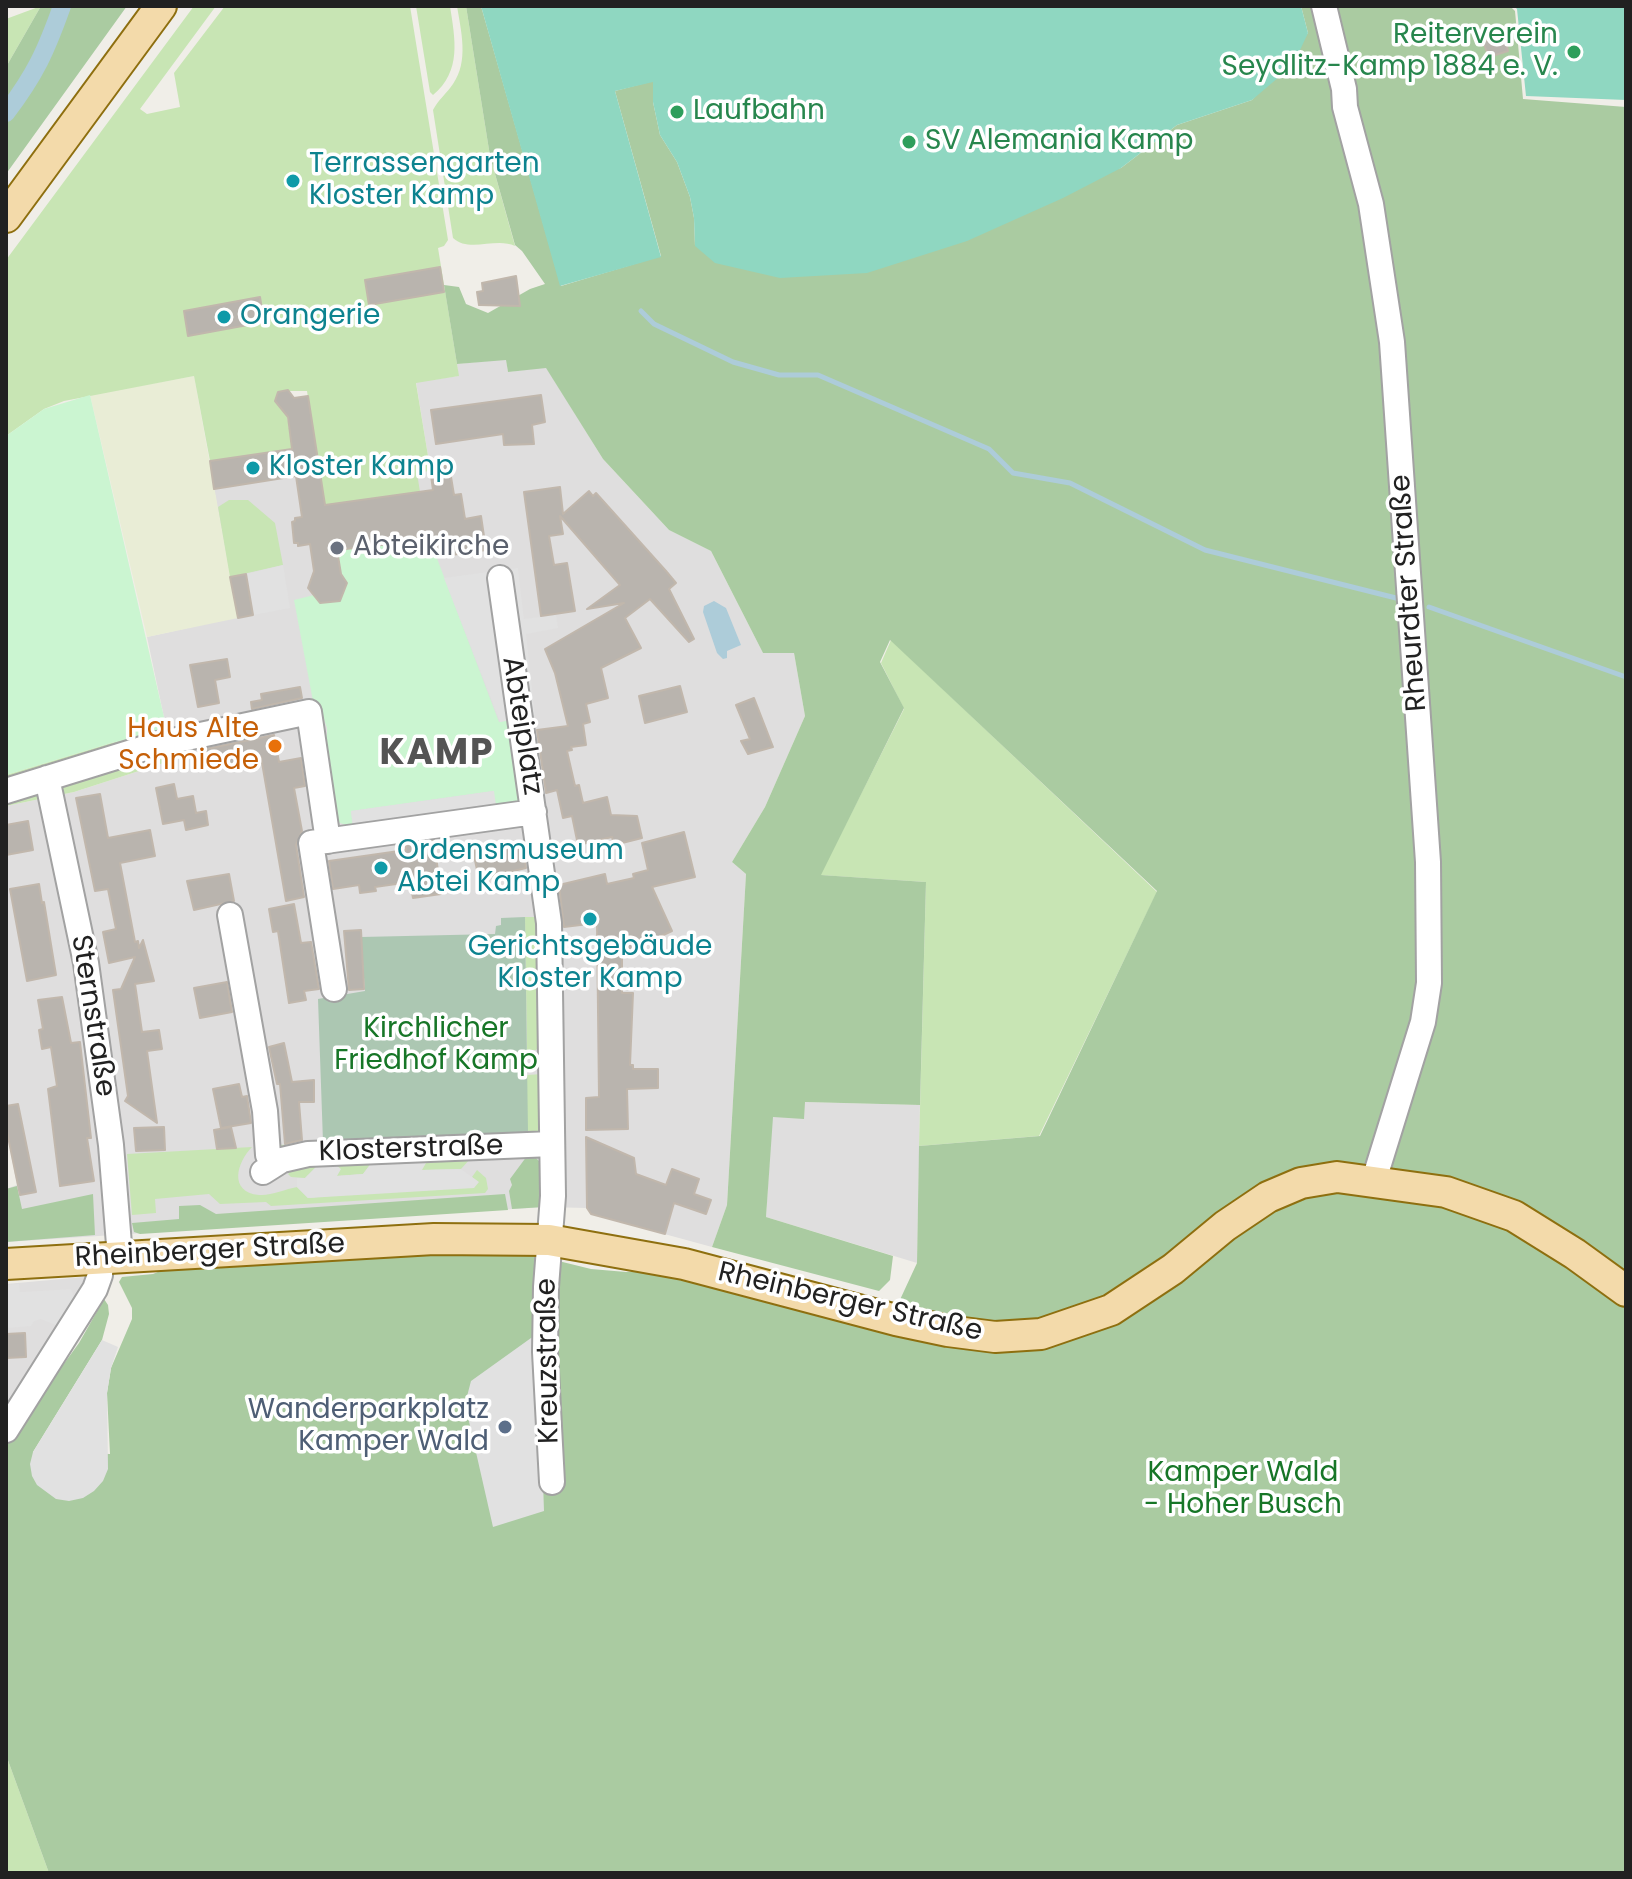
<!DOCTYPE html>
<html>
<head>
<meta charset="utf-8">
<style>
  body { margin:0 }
  #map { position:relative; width:1632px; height:1879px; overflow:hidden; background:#f0eee8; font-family:Poppins,sans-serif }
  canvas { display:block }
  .frame { position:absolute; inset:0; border:8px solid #212121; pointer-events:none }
</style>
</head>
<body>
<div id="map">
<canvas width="1632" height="1879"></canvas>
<div class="frame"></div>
</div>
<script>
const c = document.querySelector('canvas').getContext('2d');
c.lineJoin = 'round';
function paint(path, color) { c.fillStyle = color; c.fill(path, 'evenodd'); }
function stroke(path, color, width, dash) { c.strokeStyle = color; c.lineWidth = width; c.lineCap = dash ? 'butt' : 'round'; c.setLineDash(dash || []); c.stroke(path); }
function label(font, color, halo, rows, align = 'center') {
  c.font = font + ' Poppins,sans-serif'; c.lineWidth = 7; c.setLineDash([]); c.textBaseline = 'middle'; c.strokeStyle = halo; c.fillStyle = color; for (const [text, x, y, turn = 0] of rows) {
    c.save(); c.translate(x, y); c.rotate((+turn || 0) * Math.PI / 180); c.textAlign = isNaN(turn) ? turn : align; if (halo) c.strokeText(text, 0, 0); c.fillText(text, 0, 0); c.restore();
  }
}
const residential = new Path2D(`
  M506,359L508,372L546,367L603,459L669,530L711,551L763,653H794L805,716L765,807L732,862L746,874L727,1205L712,1247L591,1214L587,1208L544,1207L6,1242V1189L17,1185L6,1130V806L74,792L173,760L147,637L237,617L214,489L296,476L299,498L324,494L325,505L430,468L416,382L458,376L457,364Z
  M804,1102L920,1105L917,1263L766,1217L772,1117Z
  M84,1277L86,1284L6,1420V1284Z`);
const farmland = new Path2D(`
  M194,376L238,618L147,637L90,395Z`);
const grass = new Path2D(`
  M41,6L6,67V19Z
  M194,6H216L140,109L147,114L180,107L174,73L225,6H410L448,240L444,246L438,248L459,376L416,383L430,468L429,471L417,473L420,492L325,505L307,391H278L275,401L281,409L286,408L292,449L210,461L194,376L64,401L44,409L6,436V260Z
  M416,6H450C455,39 462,71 433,95L430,92Z
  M457,6H466L490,156L515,246C496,237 469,253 453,238L433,110C438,100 447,93 453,84C469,61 461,31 457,6Z
  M229,500H248L275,523L283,565L230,577L218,507Z
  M891,640L1157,892L1039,1136L919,1146L926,882L820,875L904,709L881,663Z
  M167,730L173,760L74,792L6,806V775L111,743Z
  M525,917H539L542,1043L536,1050H527Z
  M543,1074L542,1129L540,1133L279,1149V1145L527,1133V1075Z
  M252,1147C237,1162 228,1192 259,1195C271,1196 285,1189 297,1187L308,1198L478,1182L472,1177L477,1170L486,1178L488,1189L485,1193L271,1206L266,1202L220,1204L209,1194L155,1199L156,1213L132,1215L127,1154Z
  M470,1159L461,1169L421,1170L372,1162L363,1174L335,1176L317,1166L305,1178L291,1177L288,1174L299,1163Z
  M6,1755L49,1873H6Z`);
const forest = new Path2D(`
  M41,6H127L6,174V67Z
  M466,6H481L561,286L661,256L615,91L653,81V102L660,135L677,162L690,197L694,218L695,246L1121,168L1177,125L1252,100L1308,33L1301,6H1510L1515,11L1523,99L1626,107V1873H49L6,1755V1440L43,1380L63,1365L79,1343L104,1299L108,1305L109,1314L102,1340L33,1452L110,1454L107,1393L111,1368L132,1319V1308L119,1282L122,1277L153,1274L165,1269L442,1253H526L591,1269L626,1272L663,1270L896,1320L898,1304L917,1263L919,1146L1040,1136L1157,891L890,640L880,662L904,708L821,875L926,882L920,1105L805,1102L804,1119L773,1117L766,1217L893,1256L890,1280L879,1291L712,1247L727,1205L746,874L732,862L765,807L805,716L794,653H763L711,551L669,530L603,459L546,368L508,372L506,360L457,364L444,285L459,287L466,304L488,313L530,289L545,284L522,251L515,245L490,156Z
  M527,1156L535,1157L543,1165L544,1207L512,1209L509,1191L512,1185L510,1179Z
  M17,1186L22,1209L93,1194L95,1235L6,1242V1189Z
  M505,1194L508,1210L140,1234L134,1232L132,1223L179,1219V1206L200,1205L216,1214Z`);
const cemetery = new Path2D(`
  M525,917L528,1133L323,1142L318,999L365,991L361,937L495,934L496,926L501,925V918Z`);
const park = new Path2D(`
  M90,395L167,730L111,743L6,775V436L44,409Z
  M416,541L417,554L435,553L499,722L511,720L520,802L496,806L493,791L351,811L353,827L337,822L331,815L321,746L327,734V728L324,719L315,712L294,600L314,595L320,603L340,600L347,583L333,559H338L337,550Z`);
const pitch = new Path2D(`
  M481,6H1301L1308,33L1293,65L1252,100L1177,125L1121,168L1063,198L967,241L867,273L780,278L715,263L695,246L694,218L690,197L677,162L660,135L653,102V82L615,91L661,257L560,286Z
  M1514,6H1626V100L1526,96L1517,9Z`);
const parking = new Path2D(`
  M283,565L290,608L253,615L246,574Z
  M518,568L524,619L556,615L558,628L526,634L535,715L500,722L444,578Z
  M494,791L496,806L353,827L351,811Z
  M421,1159L426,1163L422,1170L461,1169L479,1182L474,1188L308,1198L297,1187V1178H305L317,1166L336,1165L341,1169L337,1176L363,1174L372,1162Z
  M19,1284L20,1292L71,1289L76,1302L61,1327L41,1319L34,1321L31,1326L7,1328L6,1285Z
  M538,1333L544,1511L493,1527L465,1404L471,1381Z
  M102,1340L118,1347L111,1368L107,1393L108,1469L103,1481L94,1491L83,1498L69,1501L56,1499L37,1485L32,1476L30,1464L33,1452Z`);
const water = new Path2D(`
  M714,601L726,608L741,645L727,651V658L723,659L717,653L703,612L704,606Z`);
const stream = new Path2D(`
  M641,311L654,324L733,362L779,375H818L989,449L1013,473L1070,483L1205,550L1396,598
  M1429,607L1626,677`);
const canal = new Path2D(`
  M6,113C35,75 46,51 62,6`);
const building = new Path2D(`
  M1504,34L1508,51L1489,57L1483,42Z
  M440,267L444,292L369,305L365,280Z
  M516,276L520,306L479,305L477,292L483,291L482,283Z
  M260,297L264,322L188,336L184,311Z
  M288,390L294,398L308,396L325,505L433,490L430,468L449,465L454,495L461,494L465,519L481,516L486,550L444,556L443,550L417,554L416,541L337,550L341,574L347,583L340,601L320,603L308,588L314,571L310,544L298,546V543H294L292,522L295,521V518L302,517L296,476L214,489L210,461L292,449L288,417L275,401L278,392Z
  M541,395L545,422L532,425L534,444L504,445L503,434L436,444L431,410Z
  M560,487L563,514L589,491L593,496L596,493L666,571L676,583L669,589L694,639L689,642L650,599L625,618L641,648L601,668L608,698L586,704L590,722L583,724L586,745L571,747L572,750L567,751L575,786L579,785L583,803L607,797L611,815L637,816L642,838L614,845L612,837L578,845L572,816L563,818L557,790L546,793L537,730L568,726L555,673L545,649L624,603L587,609L620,585L560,516L563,534L549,536L554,565L567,563L575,611L541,616L524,492Z
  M246,574L253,615L238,618L230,577Z
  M227,659L230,677L215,680L219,703L198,707L190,665Z
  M680,686L687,712L645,723L639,696Z
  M300,687L302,698L252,709L251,702L262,700L261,694Z
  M754,698L773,747L748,754L741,741L750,739L736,705Z
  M274,735L279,762L301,758L305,786L294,788L302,831L296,845L304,897L286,901L261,757L205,768L201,750Z
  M174,784L177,799L193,796L196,813L206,811L208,825L186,830L184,820L163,824L156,788Z
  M100,794L108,838L150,830L155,856L120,863L135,942L138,941L139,948L143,940L154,981L135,984L142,1032L159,1030L162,1049L147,1051L157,1123L125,1101L128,1096L113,990L121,989L135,957L109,963L103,932L116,929L108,889L95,891L76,798Z
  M28,821L33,850L6,855V825Z
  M684,832L695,877L652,887L672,931L622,954V993H633L630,1065H633V1069H658V1088L627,1089L628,1129L586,1130V1098L599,1097L597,923L564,927L559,885L605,874L607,884L634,878L633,874L648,870L642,843Z
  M434,841L441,894L413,898L410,882L375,887L376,891L360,893L359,885L333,889L329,861L406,850V845Z
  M522,841L526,868L479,879L473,851Z
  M229,874L234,901L194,910L187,881Z
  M39,884L42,903L44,902L56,975L27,981L10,889Z
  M294,904L301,943L311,942L319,989L304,991L306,1000L289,1003L278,931L273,932L269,909Z
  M361,930L364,989L349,990L344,931Z
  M227,982L232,1012L200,1018L194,988Z
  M62,997L71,1043L80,1042L91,1138H87L94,1181L60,1186L48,1089L57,1086L51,1047L42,1049L39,1030L43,1029L38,1000Z
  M284,1043L292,1082L314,1080V1102H299L302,1140L285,1144L280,1084H277L269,1047Z
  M239,1084L242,1097L247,1096L251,1123L221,1128L213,1089Z
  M18,1104L36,1192L20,1195L6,1127V1106Z
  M164,1127L165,1150L136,1151L134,1128Z
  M231,1127L236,1148L217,1149L214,1130Z
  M586,1137L634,1158L636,1174L666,1185L672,1169L699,1179L694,1194L711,1200L706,1214L674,1203L665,1234L591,1214L587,1208Z
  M25,1333L26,1357L6,1358V1334Z`);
const minor = new Path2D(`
  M1324,6L1344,89L1345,107L1371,204L1392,342L1428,862L1429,983L1423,1022L1374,1180
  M500,578L549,923L553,1196L546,1287L545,1352L552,1482
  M47,778L86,963L111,1145L120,1257
  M6,791L158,744L309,712L328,841
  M230,915L265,1111L268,1155L272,1164
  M334,989L311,843L534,812
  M263,1172L282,1160L308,1154L552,1144
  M6,1430L95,1289L100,1275L101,1259`);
const major = new Path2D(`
  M6,217L161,6
  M6,1264L434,1239L549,1240L684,1264L896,1320L948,1331L995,1337L1041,1334L1111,1310L1173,1269L1225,1226L1268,1197L1301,1183L1337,1177L1446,1192L1514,1216L1575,1254L1626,1291`);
const markers = [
  [1574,52,8,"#2e9e5b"],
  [677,112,8,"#2e9e5b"],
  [909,142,8,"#2e9e5b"],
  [293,181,8,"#0f9aa8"],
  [224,317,8,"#0f9aa8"],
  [253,468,8,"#0f9aa8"],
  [337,548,8,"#6b7280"],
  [275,746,8,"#e8710a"],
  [381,868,8,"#0f9aa8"],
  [590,919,8,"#0f9aa8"],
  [505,1427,8,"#5c6f8a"]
];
const leisureNames = [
  ["Reiterverein",1558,36,"right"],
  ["Seydlitz-Kamp 1884 e. V.",1558,68,"right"],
  ["Laufbahn",693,112],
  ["SV Alemania Kamp",925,142]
];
const cultureNames = [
  ["Terrassengarten",309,165],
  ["Kloster Kamp",309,197],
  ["Orangerie",240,317],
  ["Kloster Kamp",269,468],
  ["Ordensmuseum",397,852],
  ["Abtei Kamp",397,884],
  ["Gerichtsgebäude",590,948,"center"],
  ["Kloster Kamp",590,980,"center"]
];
const worshipNames = [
  ["Abteikirche",353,548]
];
const streetNames = [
  ["Rheurdter Straße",1410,593,-94],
  ["Abteiplatz",521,726,81],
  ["Sternstraße",92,1016,81],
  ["Klosterstraße",411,1150,-2],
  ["Rheinberger Straße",210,1252,-3],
  ["Rheinberger Straße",850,1303,13],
  ["Kreuzstraße",549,1361,-91]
];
const foodNames = [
  ["Haus Alte",259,730],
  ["Schmiede",259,762]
];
const parkNames = [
  ["Kirchlicher",436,1030],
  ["Friedhof Kamp",436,1062],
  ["Kamper Wald",1243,1474],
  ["- Hoher Busch",1243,1506]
];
const serviceNames = [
  ["Wanderparkplatz",489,1411],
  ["Kamper Wald",489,1443]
];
const districtNames = [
  ["KAMP",437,755]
];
paint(residential, '#dfdede');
paint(farmland, '#e9edd6');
paint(grass, '#c8e5b4');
paint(forest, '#aacba1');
paint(cemetery, '#acc7b2');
paint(park, '#cbf5d1');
paint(pitch, '#8fd7c1');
paint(parking, '#e1e1e1');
paint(water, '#adccd9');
stroke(stream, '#adccd9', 5);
stroke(canal, '#adccd9', 18);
paint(building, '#b9b4ae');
stroke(building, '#c1b7ac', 2);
stroke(minor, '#a2a2a2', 28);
stroke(major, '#8e6f0f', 34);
stroke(minor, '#fff', 24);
stroke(major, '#f3daaa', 30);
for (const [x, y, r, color] of markers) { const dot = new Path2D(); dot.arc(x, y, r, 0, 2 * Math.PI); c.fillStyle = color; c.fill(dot); stroke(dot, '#fff', 3); }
label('28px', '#27864d', '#fff', leisureNames, 'left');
label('28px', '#0d838f', '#fff', cultureNames, 'left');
label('28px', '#5b616d', '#fff', worshipNames, 'left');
label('28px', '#212121', '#fff', streetNames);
label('28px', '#c56008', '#fff', foodNames, 'right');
label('28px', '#177627', '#fff', parkNames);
label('28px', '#4e5e75', '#fff', serviceNames, 'right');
c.letterSpacing = '2px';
label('bold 36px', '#545454', '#fff', districtNames);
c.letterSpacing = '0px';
</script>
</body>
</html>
